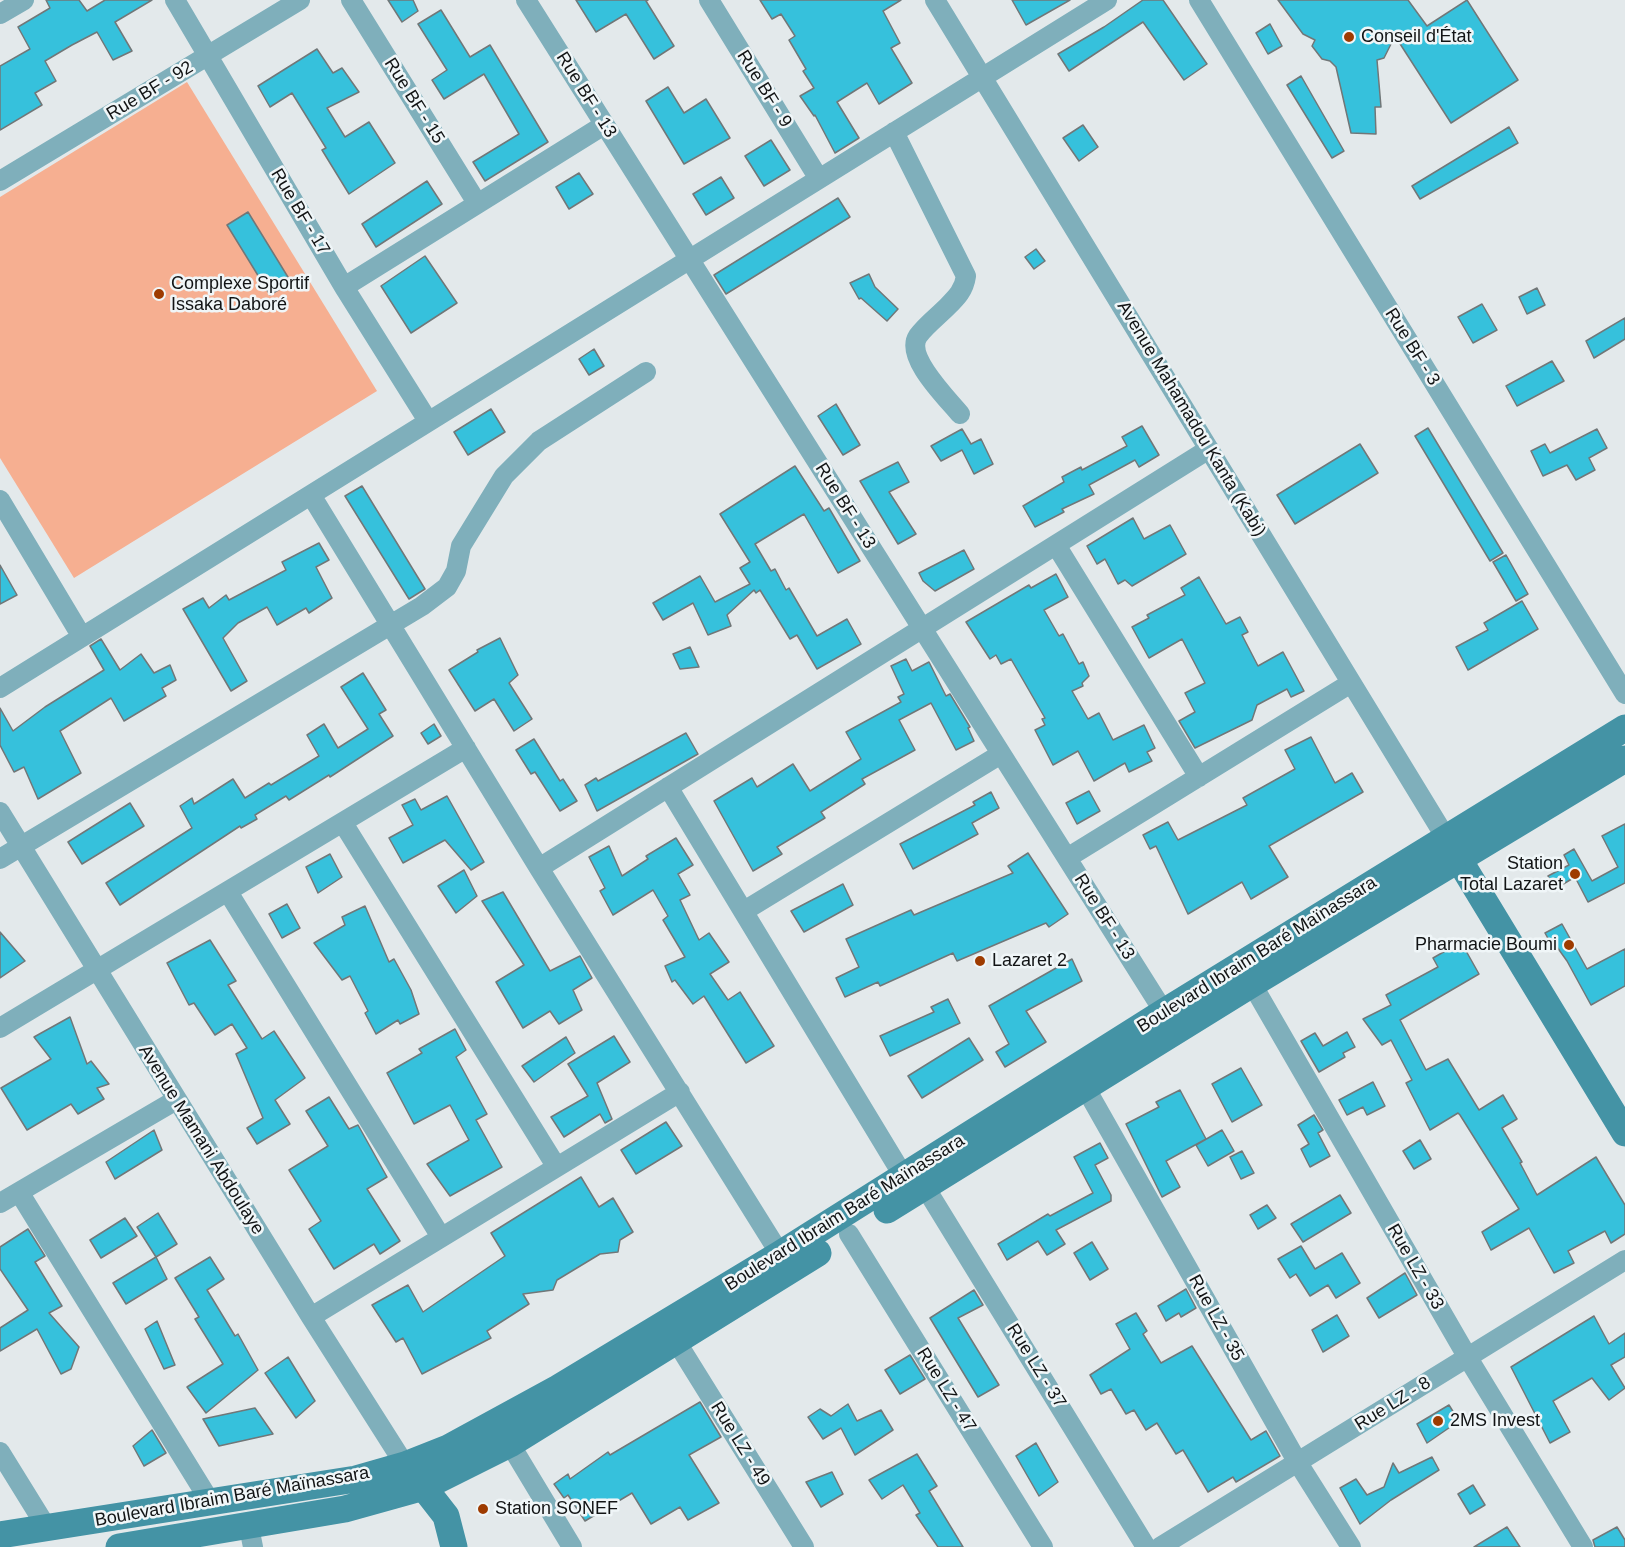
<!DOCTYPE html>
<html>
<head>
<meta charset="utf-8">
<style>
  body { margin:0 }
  canvas { display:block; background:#e3e9eb }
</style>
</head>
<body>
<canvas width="1625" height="1547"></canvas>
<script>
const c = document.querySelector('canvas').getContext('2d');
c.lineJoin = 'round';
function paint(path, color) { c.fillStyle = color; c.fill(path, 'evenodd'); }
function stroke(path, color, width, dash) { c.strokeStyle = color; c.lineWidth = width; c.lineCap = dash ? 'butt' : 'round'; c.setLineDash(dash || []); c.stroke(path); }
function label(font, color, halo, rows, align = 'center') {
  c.font = font + ' Helvetica,sans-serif'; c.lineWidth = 5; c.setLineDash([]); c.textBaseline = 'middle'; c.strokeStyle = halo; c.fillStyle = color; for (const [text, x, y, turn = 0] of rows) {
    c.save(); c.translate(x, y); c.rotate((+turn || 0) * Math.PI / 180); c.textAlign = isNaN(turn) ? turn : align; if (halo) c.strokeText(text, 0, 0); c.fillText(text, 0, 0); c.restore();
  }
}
const green = new Path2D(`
  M187,82L377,391L74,578L0,458V197Z`);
const building = new Path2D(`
  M46,0H79L87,11L105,0H152L115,22L132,51L113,60L97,32L72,45L45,61L56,81L35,93L42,105L0,130V66L30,49L18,27L50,8Z
  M388,0H413L418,11L402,22Z
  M576,0H648L646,1L674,46L654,59L626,14L596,32Z
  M760,0H901L883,11L900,43L891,48L912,83L879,104L867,83L837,102L859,138L835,153L815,115L814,116L800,96L814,88L803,71L806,69L789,40L795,36L781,14L772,19Z
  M1012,0H1070L1026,25Z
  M1143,0H1163L1207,64L1184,80L1143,22L1069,71L1058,54L1104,27Z
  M1278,0H1408L1427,26L1467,0L1518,80L1451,123L1395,36L1384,58L1377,60L1381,107H1375L1376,134L1351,133L1336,67L1330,61L1322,59L1312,46L1315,40L1303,34Z
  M441,10L470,57L490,45L548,142L485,181L473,162L519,134L484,74L444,99L432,80L447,70L418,24Z
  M1270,24L1282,46L1268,54L1256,33Z
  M317,49L333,73L342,68L359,92L327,108L345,137L369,122L395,163L349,194L322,150L326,148L292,93L270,107L258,86Z
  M1301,76L1344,151L1332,158L1287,85Z
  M668,87L684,113L706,99L730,138L684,164L646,101Z
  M1083,125L1098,147L1079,161L1063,138Z
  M1509,127L1518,143L1420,199L1412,186Z
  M771,140L790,170L764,186L745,156Z
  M579,173L593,194L569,209L556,187Z
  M721,177L734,198L706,215L693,194Z
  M427,181L442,204L376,247L362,224Z
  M838,198L850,217L726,294L714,275Z
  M248,212L291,282L270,295L227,225Z
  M1036,249L1045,261L1034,269L1025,257Z
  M425,256L457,303L411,333L381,286Z
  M869,274L875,287L898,309L887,321L861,298L859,299L850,283Z
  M1537,288L1545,305L1527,314L1519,297Z
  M1482,304L1497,330L1473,343L1458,317Z
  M1625,318V339L1594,358L1586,341Z
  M594,349L604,366L589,375L579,359Z
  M1552,361L1564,381L1517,406L1506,386Z
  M836,404L860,445L843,455L818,416Z
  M491,409L505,432L468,455L454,432Z
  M1142,426L1159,455L1139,467L1135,460L1089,485L1094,494L1062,509L1064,512L1035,527L1023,506L1064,482L1062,477L1081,467L1082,470L1127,446L1122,437Z
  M1428,428L1503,553L1490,561L1415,436Z
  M962,429L971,444L981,439L993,464L974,474L962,450L941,461L931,446Z
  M1597,429L1607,448L1589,458L1595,470L1576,480L1567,465L1543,476L1531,451L1545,444L1550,453Z
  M1360,444L1378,473L1295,524L1277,495Z
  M898,462L909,482L889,492L916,534L898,544L860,481Z
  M795,466L824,511L829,508L860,561L838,573L804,514L755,544L771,571L775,569L786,590L789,588L817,636L847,619L861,644L817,669L797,635L790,639L760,590L756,593L754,590L727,615L731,626L708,635L693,603L663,620L653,603L700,576L715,602L750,584L740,568L750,562L720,514Z
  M362,486L425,589L409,599L345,496Z
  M1133,518L1144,539L1170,525L1186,554L1132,586L1125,580L1118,584L1105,559L1097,564L1087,546Z
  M319,543L329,560L316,567L332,598L309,613L306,608L277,625L267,607L238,623L223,638L247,681L231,691L183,609L203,598L209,608L226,595L229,600L286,570L282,562Z
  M964,550L974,569L935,591L923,581L919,573Z
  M1506,555L1528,594L1516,601L1493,562Z
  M0,565L17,595L0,604Z
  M1056,574L1068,597L1044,610L1059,636L1063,634L1079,664L1083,662L1089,676L1082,683L1083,686L1072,691L1088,719L1099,713L1113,740L1144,725L1155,748L1147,752L1152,761L1129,772L1125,763L1094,781L1078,751L1053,765L1035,730L1045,725L1042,719L1045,718L1011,659L1001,664L996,655L990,659L966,622L1029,585L1031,588Z
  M1199,577L1226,624L1240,617L1248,632L1242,635L1258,666L1283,652L1304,691L1291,697L1287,689L1257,705L1252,720L1195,748L1179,721L1195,712L1185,693L1205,683L1182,639L1149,658L1132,627L1149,618L1147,615L1185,595L1181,588Z
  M1522,601L1538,629L1468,670L1456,647L1488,630L1484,623Z
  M500,638L518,675L509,683L532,719L514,731L494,699L475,711L449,670L478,652L477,650Z
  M101,639L120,670L141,654L154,673L170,665L176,680L162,688L166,696L124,721L111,698L60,731L81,773L38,799L24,767L14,772L0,745V708L13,731L45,707L104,670L90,646Z
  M690,647L699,667L680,669L673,654Z
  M906,659L912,671L929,662L946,696L950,694L970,727L968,728L974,741L956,750L931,703L899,720L915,750L862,779L865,784L821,812L825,818L777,847L782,854L753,871L714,801L752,778L757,787L793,764L810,791L861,759L846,732L901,702L898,697L904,694L891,666Z
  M363,673L386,710L379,714L393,736L330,777L329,775L289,800L286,796L255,815L257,819L241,828L240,826L120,905L106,883L192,828L180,806L192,798L194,804L233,779L245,798L269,783L271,785L319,756L307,735L324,724L338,748L368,729L341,687Z
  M434,724L441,736L428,744L421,733Z
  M686,733L698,754L597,811L585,785L596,778L598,781Z
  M1311,737L1335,783L1352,773L1363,792L1269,846L1288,877L1251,899L1242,882L1188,914L1156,846L1150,849L1143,835L1168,822L1178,840L1247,805L1243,798L1295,769L1285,750Z
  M534,739L560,781L563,779L577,801L560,811L535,772L531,774L516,750Z
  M1089,791L1100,811L1077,824L1066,803Z
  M991,792L999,808L972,823L978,834L913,869L900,844L975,805L973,802Z
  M447,796L484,862L471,870L445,840L403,863L389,838L413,825L402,805L415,799L421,810Z
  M130,803L144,826L82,864L68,842Z
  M1625,824V883L1588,902L1575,877L1555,889L1548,876L1569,865L1564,855L1574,849L1592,881L1618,867L1602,836Z
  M676,838L693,865L678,874L690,895L680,900L699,940L709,933L729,962L710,974L728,1000L740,992L774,1046L746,1063L704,996L693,1004L675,980L672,982L665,966L685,957L663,920L668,916L653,890L613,915L600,891L605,888L589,857L609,846L622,876L648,859L646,856Z
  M1028,853L1068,914L1049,927L1046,923L957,961L953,953L880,986L878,982L845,997L836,978L859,967L846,939L911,910L914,915L1013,873L1008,866Z
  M330,854L342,877L318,893L306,867Z
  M464,870L477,896L456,913L438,886Z
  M843,884L853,905L804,932L791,911Z
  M503,892L550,971L580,956L592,978L573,990L582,1010L559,1024L550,1011L523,1028L496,982L524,965L482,901Z
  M287,904L300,928L282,938L269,914Z
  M365,906L389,962L394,959L411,990L419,1014L400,1024L398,1020L376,1034L365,1013L368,1011L350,976L342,980L314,943L345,925L342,917Z
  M1562,924L1587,969L1625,949V986L1591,1005L1567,961L1557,947L1554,949L1545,933Z
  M0,932L25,961L0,978Z
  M210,940L236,981L228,985L262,1039L274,1031L305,1078L275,1100L290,1124L257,1144L247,1128L263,1118L236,1054L247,1048L232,1024L215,1035L194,1003L189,1005L167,963Z
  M1461,942L1479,974L1400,1020L1426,1070L1448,1059L1479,1110L1503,1095L1517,1119L1502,1128L1522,1162L1520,1163L1537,1195L1596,1157L1625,1205V1234L1611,1243L1605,1231L1568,1251L1574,1263L1554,1273L1529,1228L1491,1250L1482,1232L1519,1209L1460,1115L1458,1113L1430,1130L1406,1083L1412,1080L1391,1040L1382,1045L1363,1019L1391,1005L1386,995L1438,967L1433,958Z
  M1072,959L1082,981L1026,1011L1046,1042L1005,1067L996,1052L1009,1044L989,1006Z
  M948,999L960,1023L890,1056L880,1036L934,1012L931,1007Z
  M70,1017L87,1064L91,1061L109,1084L97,1088L104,1099L78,1114L71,1104L27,1130L1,1088L51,1059L34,1037Z
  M455,1029L466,1050L456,1057L487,1114L476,1120L502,1167L450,1196L427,1164L469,1140L450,1105L414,1124L387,1073L422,1053L419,1049Z
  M1347,1032L1355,1047L1343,1053L1345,1057L1319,1072L1301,1041L1315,1033L1323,1046Z
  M614,1036L630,1062L597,1083L612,1119L605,1123L600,1114L564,1137L551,1117L588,1096L568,1064Z
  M566,1037L575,1053L534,1082L522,1066Z
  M969,1038L983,1060L922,1098L908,1076Z
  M1241,1068L1262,1105L1232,1122L1212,1084Z
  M1373,1082L1385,1106L1367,1115L1363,1107L1347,1115L1339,1100Z
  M1180,1090L1206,1139L1166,1161L1180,1187L1162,1197L1126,1124L1159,1107L1156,1102Z
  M329,1097L349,1129L358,1125L387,1177L367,1189L400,1241L380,1254L374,1244L334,1269L309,1229L321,1221L289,1170L328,1146L306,1111Z
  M1314,1115L1323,1130L1318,1133L1330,1156L1310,1167L1301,1149L1309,1144L1298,1125Z
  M666,1122L682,1146L636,1174L621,1150Z
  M154,1130L162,1150L115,1179L106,1162Z
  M1222,1130L1234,1151L1208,1166L1196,1145Z
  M1420,1140L1431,1159L1414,1169L1403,1151Z
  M1100,1143L1108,1158L1095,1165L1111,1195V1201L1056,1230L1065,1244L1047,1255L1038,1241L1007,1260L998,1244L1048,1214L1050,1216L1093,1193L1074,1157Z
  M1242,1151L1254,1173L1241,1179L1230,1157Z
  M581,1177L599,1207L613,1198L633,1232L620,1240L618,1252L600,1254L557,1280L553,1290L523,1294L529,1304L487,1331L491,1338L422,1374L403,1338L396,1342L372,1305L408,1285L423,1312L505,1256L491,1233Z
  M1340,1195L1351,1213L1303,1242L1291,1224Z
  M1267,1205L1276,1218L1258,1229L1250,1215Z
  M158,1213L177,1244L156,1257L137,1227Z
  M125,1218L137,1236L101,1258L90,1240Z
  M28,1229L45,1256L35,1262L62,1306L49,1313L79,1347L71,1369L61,1374L37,1329L0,1351V1328L28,1310L0,1269V1247Z
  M1092,1242L1108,1269L1090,1280L1074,1253Z
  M1301,1246L1315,1269L1342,1253L1360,1283L1336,1298L1328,1285L1310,1296L1296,1274L1290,1278L1278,1259Z
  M156,1257L167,1279L126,1304L113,1283Z
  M210,1257L224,1279L207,1290L235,1336L238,1334L258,1370L206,1413L187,1387L223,1364L195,1319L199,1317L175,1278Z
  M1405,1273L1417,1295L1379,1318L1367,1298Z
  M1186,1289L1196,1308L1181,1317L1179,1313L1166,1321L1158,1306Z
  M974,1290L983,1305L958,1318L999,1385L978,1397L930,1318Z
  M1136,1313L1147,1331L1143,1334L1161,1363L1192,1346L1251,1440L1266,1431L1280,1456L1236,1482L1233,1477L1208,1492L1183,1450L1176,1454L1157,1423L1146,1430L1134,1410L1126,1414L1111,1389L1101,1394L1090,1375L1130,1349L1116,1324Z
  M1337,1315L1349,1336L1323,1352L1312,1330Z
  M1594,1316L1609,1344L1625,1333V1357L1611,1365L1625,1388L1609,1400L1592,1378L1553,1401L1570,1432L1550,1443L1511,1367Z
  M157,1321L175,1365L164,1369L145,1329Z
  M910,1355L925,1379L900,1394L885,1370Z
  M288,1357L315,1401L296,1418L265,1373Z
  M700,1402L721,1437L689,1455L719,1503L688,1520L680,1507L651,1524L632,1493L585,1521L568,1495L564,1498L554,1484L568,1474L570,1479L608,1452L610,1455Z
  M848,1404L857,1421L881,1410L893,1430L855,1455L841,1428L823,1439L808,1417L820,1409L831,1416Z
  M1449,1405L1459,1421L1427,1443L1417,1424Z
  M255,1408L273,1434L219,1446L203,1419Z
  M152,1430L166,1453L144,1466L133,1446Z
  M1036,1443L1058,1482L1039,1496L1016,1456Z
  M917,1454L937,1486L929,1491L963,1547H938L916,1515L920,1513L903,1485L882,1499L869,1480Z
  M1432,1457L1439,1470L1391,1500L1360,1524L1340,1488L1356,1479L1367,1495L1384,1487L1393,1463L1399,1473Z
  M832,1472L843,1494L821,1507L806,1482Z
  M1473,1485L1485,1505L1470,1514L1458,1494Z
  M1507,1527L1520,1547H1474Z
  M1617,1527L1625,1540V1547H1595L1593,1540Z`);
const street = new Path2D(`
  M175,0L344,287L428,421
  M351,0L477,203
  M526,0L1164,1012
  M709,0L819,179
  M935,0L1446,838
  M1199,0L1625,694
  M0,14L24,0
  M894,132L966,276C964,290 957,297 947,307C938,316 925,326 918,336C904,357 948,399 960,414
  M0,181L300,0
  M344,287L604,125
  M311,495L539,868L780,1254
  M0,500L82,637
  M1056,545L1199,777
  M0,688L1107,0
  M668,787L904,1177
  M0,812L311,1317L405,1465
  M343,823L556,1166
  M1067,858L1351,683
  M0,859L422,606L447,587L456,571L461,546L504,476L539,441L646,372
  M539,868L1209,449
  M228,892L441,1237
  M744,911L1001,754
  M1252,984L1468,1358L1583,1547
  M0,1028L466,748
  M1085,1087L1298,1463L1351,1547
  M925,1187L1146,1547
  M19,1192L211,1503
  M0,1203L176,1100
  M849,1234L1043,1547
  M311,1317L680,1092
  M676,1341L804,1547
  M510,1444L572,1547
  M0,1452L47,1528
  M249,1527L253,1547
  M1160,1547L1625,1260`);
const secondary = new Path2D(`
  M1450,845L1625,1133
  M887,1210L1252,984L1625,759
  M414,1475L446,1516L454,1547
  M0,1535L356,1479L405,1465L448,1448L558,1388L780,1254L1164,1012L1625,728
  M119,1547L345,1509L424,1487L510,1444L818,1253`);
const markers = [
  [1349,37,6,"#9e3b00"],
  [159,294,6,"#9e3b00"],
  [1575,874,6,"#9e3b00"],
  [1569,945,6,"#9e3b00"],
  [980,961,6,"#9e3b00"],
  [1438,1421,6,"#9e3b00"],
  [483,1509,6,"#9e3b00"]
];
const poiNames = [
  ["Conseil d'État",1361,37],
  ["Complexe Sportif",171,284],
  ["Issaka Daboré",171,305],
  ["Station",1563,864,"right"],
  ["Total Lazaret",1563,885,"right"],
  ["Pharmacie Boumi",1557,945,"right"],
  ["Lazaret 2",992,961],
  ["2MS Invest",1450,1421],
  ["Station SONEF",495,1509]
];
const streetNames = [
  ["Rue BF - 9",764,89,58],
  ["Rue BF - 92",150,91,-31],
  ["Rue BF - 13",586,95,58],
  ["Rue BF - 15",414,101,58],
  ["Rue BF - 17",300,212,59],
  ["Rue BF - 3",1412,347,58],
  ["Avenue Mahamadou Kanta (Kabi)",1191,419,59],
  ["Rue BF - 13",845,506,58],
  ["Rue BF - 13",1104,917,58],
  ["Boulevard Ibraim Baré Maïnassara",1257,955,-32],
  ["Avenue Mamani Abdoulaye",201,1140,58],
  ["Boulevard Ibraim Baré Maïnassara",845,1213,-32],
  ["Rue LZ - 33",1415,1267,60],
  ["Rue LZ - 35",1216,1318,61],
  ["Rue LZ - 37",1036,1366,58],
  ["Rue LZ - 47",946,1390,58],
  ["Rue LZ - 8",1393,1404,-32],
  ["Rue LZ - 49",740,1444,58],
  ["Boulevard Ibraim Baré Maïnassara",232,1497,-10]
];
paint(green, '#f6af91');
paint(building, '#36c1dc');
stroke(building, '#717778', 1.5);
stroke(street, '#7fafbb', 20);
stroke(secondary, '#4493a5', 27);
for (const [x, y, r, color] of markers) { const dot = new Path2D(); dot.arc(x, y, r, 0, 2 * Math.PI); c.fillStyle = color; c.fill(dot); stroke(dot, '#f0f6f8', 2); }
label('18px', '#121415', '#f0f6f8', poiNames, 'left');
label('18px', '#121415', '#f0f6f8', streetNames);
</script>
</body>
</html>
